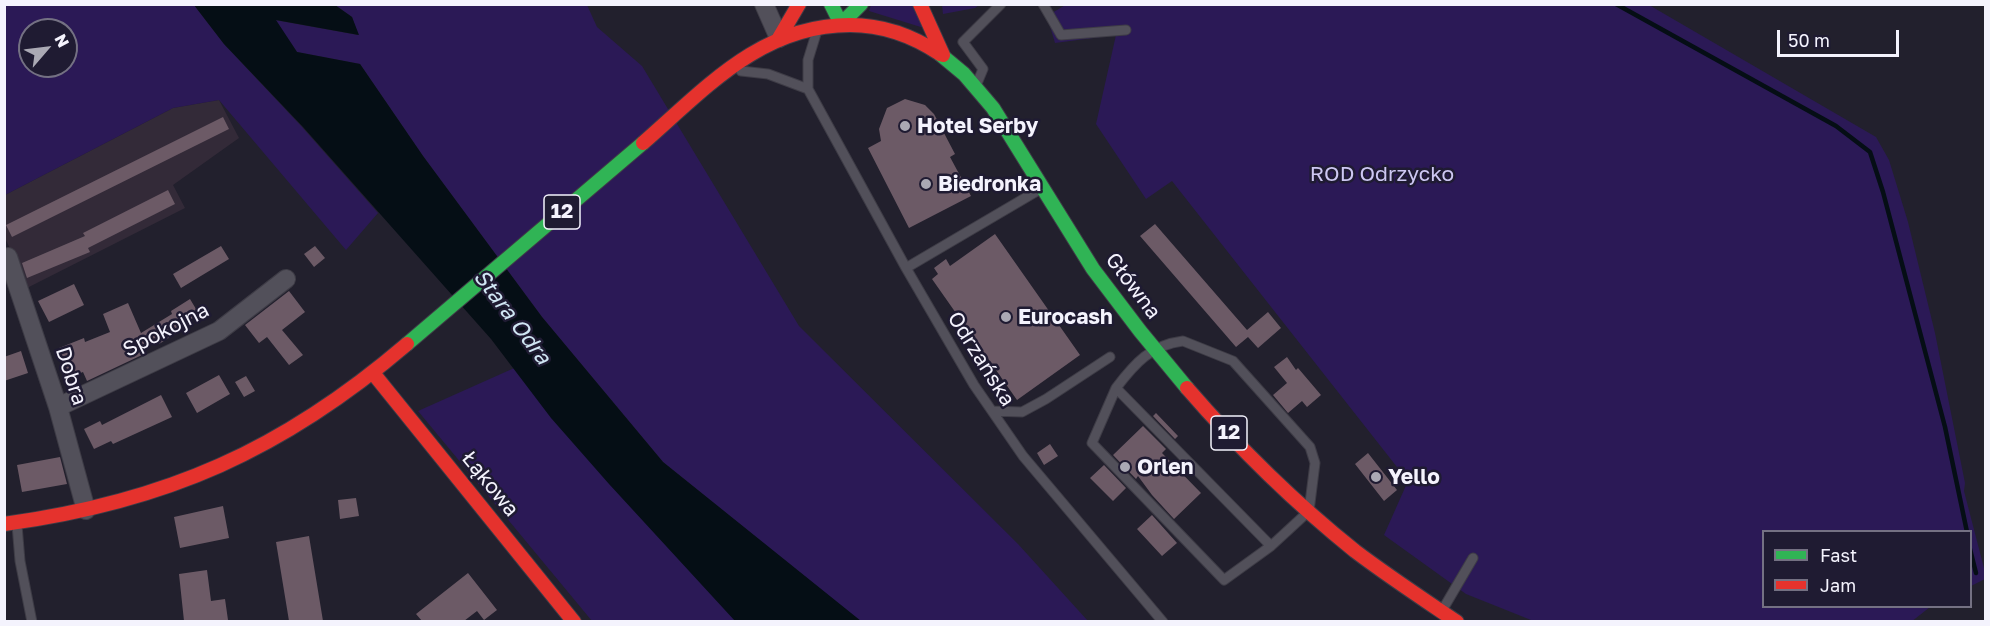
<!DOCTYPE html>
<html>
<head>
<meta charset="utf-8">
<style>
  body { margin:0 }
  #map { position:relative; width:1990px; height:626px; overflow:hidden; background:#22202d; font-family:"Golos Text",sans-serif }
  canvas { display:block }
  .frame { position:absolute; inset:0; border:6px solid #f4f3fd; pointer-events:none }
  .legend { position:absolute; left:1762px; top:530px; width:210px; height:78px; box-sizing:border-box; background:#1f1b32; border:2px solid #747183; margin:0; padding:8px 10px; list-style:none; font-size:18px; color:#f4f3fd }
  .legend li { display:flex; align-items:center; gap:12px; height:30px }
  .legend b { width:30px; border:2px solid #747183 }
  .north { position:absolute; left:18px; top:18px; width:60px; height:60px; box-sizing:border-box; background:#1f1b32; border:2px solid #747183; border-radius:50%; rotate:62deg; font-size:16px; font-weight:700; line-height:24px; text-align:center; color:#f4f3fd }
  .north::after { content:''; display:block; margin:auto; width:21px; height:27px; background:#aaa9b4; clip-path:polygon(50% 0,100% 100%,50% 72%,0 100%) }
  .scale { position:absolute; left:1777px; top:30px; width:122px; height:27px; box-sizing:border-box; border:3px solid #f4f3fd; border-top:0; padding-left:8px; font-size:18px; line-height:21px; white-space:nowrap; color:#f4f3fd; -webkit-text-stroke:4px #1f1b32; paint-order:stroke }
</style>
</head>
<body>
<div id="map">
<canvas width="1990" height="626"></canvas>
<div class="frame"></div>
<ul class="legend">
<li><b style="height:8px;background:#30b455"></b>Fast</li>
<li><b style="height:8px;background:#e5322d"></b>Jam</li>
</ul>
<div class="north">N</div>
<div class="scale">50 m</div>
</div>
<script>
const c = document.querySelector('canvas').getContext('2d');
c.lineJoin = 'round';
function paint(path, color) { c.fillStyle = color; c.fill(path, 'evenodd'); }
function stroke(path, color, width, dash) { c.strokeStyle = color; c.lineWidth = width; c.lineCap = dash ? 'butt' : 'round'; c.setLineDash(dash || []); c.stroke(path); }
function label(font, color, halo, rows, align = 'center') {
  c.font = font + ' "Golos Text",sans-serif'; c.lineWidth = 5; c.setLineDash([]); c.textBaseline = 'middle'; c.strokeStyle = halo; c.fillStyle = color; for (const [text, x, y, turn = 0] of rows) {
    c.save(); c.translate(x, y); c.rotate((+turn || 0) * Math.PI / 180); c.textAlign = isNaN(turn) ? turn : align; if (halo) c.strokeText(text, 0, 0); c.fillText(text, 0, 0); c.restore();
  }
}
const industrial = new Path2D(`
  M219,100L239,138L173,185L185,208L25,289L14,257L5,238V195L173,108Z`);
const green = new Path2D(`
  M1067,4L1649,5L1876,137L1889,160L1908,222L1935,333L1965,483L1964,491L1985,572V579L1971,586L1970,532H1764V606L1930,607L1911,622H1536L1466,594L1384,535L1408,481L1172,181L1146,199L1096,124L1116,35L1055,43L1047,16Z
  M5,5H194L224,44L302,127L378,213L346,250L219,100L173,108L5,195ZM30,30H66V66H30Z
  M335,5H587L597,27L642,66L799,326L1018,544L1088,621L861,622L856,618L663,462L542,317L423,156L360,64L297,52L275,20L358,35L352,17Z
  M871,5H913L924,28L869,11Z
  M942,5V4L979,5L975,8L943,14Z
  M521,365L750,621H592L418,411Z`);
const water = new Path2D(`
  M194,5H335L352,17L359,35L276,20L297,52L360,64L423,156L542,317L663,462L861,621H735L609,484L551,418L491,339L303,127L224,44Z`);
const stream = new Path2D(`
  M1616,4L1836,126L1870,152L1883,192L1945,427L1967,532
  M1970,549L1976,573`);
const building = new Path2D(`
  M905,99L925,105L934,114L955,154L950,157L971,196L909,228L868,148L881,141L879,129L887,108Z
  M223,117L229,129L12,237L6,225Z
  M168,190L175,204L88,248L90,252L27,278L22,263L85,236L83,233Z
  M1155,224L1247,330L1268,312L1281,328L1258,348L1248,337L1236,347L1140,236Z
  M995,234L1080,355L1017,400L932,279L938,274L934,268L946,259L950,266Z
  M221,246L229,259L181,288L173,274Z
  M315,246L325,258L314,267L304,254Z
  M74,284L84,305L49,322L38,301Z
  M289,291L305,312L282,330L303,355L289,365L267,337L259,343L245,325Z
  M190,299L199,314L181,326L183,329L159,344L155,338L138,347L142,355L87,381L83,372L70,377L59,348L84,338L85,342L110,332L103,314L128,303L141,333L172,314L171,311Z
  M21,351L28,373L4,381V357Z
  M1287,357L1296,370L1298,368L1321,395L1307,407L1302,401L1288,413L1273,395L1287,383L1274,367Z
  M219,375L230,394L197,413L186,393Z
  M246,376L255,391L244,397L235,382Z
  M161,395L172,417L113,444L111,441L94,449L84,429L100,421L102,425Z
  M1156,413L1178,436L1175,439L1153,416Z
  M1143,426L1166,449L1162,453L1201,493L1174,519L1152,495L1138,476L1136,479L1113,455Z
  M1050,444L1058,456L1044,465L1037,453Z
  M1368,453L1397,490L1384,501L1355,464Z
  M60,457L67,484L22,492L17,465Z
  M1104,465L1126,488L1113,501L1090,478Z
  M356,498L359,516L340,519L338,500Z
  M223,506L229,538L180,548L174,517Z
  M1152,515L1177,543L1162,556L1137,529Z
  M309,536L323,621H289L276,542Z
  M207,570L211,601L225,599L228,620L184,621L179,574Z
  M468,573L497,610L484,620L477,611L464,621H422L416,614Z`);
const lane = new Path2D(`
  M1043,4L1061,35L1126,30
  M816,34L808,60V89L906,268L974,385L1023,456L1163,622
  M741,71L768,74L808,89
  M978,81L983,69L963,42L1001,4
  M906,268L1037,191
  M1183,341L1233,361L1310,447L1315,463L1309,511L1271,546L1116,388C1135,363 1151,345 1183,341Z
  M1116,388L1092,443L1224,580L1271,546
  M992,411L1022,412L1046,399L1110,357
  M17,525L20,561L32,622
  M1443,609L1473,558`);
const street = new Path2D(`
  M764,4L779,38
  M8,257L58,407L86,510
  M58,407L219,331L286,279`);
const fast = new Path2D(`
  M831,4L841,24L861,4
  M940,54L964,74L993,108L1093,269L1140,331L1187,388
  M407,344L643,143`);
const jam = new Path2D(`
  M920,4L943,55
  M779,38L799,4
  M643,143C705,89 761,25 850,25C882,25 913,36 940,54
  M373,373L574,622
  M1187,388C1238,447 1294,502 1355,551C1388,576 1423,599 1457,622
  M4,524C166,502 283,450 407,344`);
const markers = [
  [905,126,6,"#aaa9b4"],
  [926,184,6,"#aaa9b4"],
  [1006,317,6,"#aaa9b4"],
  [1125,467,6,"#aaa9b4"],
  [1376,477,6,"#aaa9b4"]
];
const shields = [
  [562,212,36],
  [1229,433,36]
];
const shieldNames = [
  ["12",562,212],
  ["12",1229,433]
];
const poiNames = [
  ["Hotel Serby",917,126],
  ["Biedronka",938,184],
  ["Eurocash",1018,317],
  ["Orlen",1137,467],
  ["Yello",1388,477]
];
const parkNames = [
  ["ROD Odrzycko",1382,174]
];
const streetNames = [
  ["Główna",1133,286,53],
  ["Spokojna",166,330,-27],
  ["Odrzańska",981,359,58],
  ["Dobra",71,376,72],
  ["Łąkowa",490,484,51]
];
const waterNames = [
  ["Stara Odra",512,317,53]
];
paint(industrial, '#332a38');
paint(green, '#2b1956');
paint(water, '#050e15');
stroke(stream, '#050e15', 4.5);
paint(building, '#6c5a66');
stroke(lane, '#3e3c46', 11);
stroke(street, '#3e3c46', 20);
stroke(fast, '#3e3c46', 16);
stroke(jam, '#3e3c46', 16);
stroke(lane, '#52505a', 9);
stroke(street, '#52505a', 18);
stroke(fast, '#30b455', 14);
stroke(jam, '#e5322d', 14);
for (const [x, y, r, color] of markers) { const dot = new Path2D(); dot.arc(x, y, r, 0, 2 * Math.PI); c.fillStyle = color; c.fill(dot); stroke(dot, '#1f1b32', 2); }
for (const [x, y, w] of shields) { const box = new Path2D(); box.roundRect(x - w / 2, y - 17, w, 34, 4.5); c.fillStyle = '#1f1b32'; c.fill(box); stroke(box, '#f4f3fd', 1.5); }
label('bold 20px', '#f4f3fd', null, shieldNames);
label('bold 21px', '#f4f3fd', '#1f1b32', poiNames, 'left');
label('21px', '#cdc7f2', '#1f1b32', parkNames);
label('21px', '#f4f3fd', '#1f1b32', streetNames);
label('italic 22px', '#d0e6f3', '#1f1b32', waterNames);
</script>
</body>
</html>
